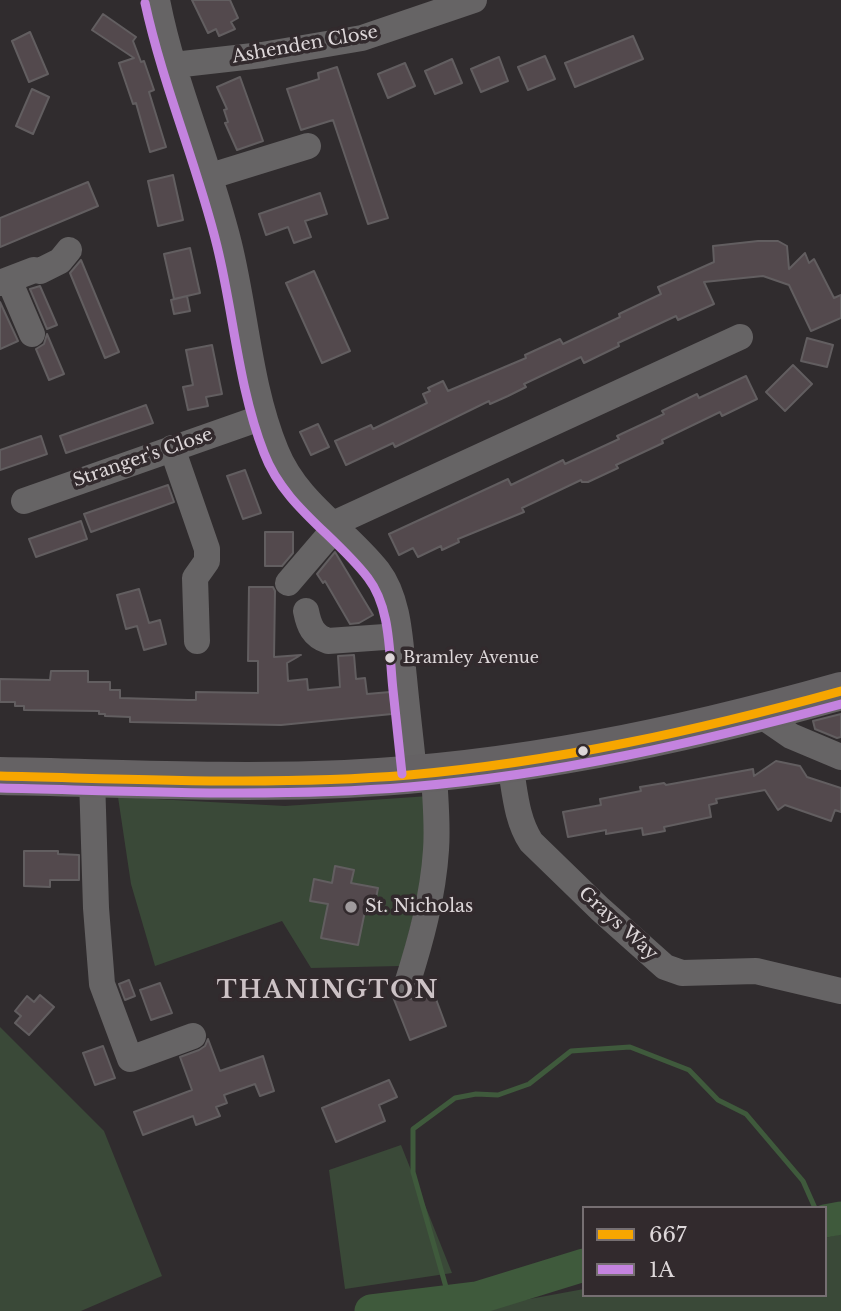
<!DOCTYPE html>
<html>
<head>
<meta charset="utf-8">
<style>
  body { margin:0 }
  #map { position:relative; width:841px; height:1311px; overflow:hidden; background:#302c2e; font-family:"Libre Baskerville",serif }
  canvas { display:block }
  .legend { position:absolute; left:582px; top:1206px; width:245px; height:91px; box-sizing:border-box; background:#322a2d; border:2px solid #766f72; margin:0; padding:9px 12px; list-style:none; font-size:21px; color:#ddd7d9 }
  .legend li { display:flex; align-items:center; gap:14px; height:35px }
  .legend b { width:35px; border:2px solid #766f72 }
</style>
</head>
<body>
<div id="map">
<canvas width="841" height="1311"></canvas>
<ul class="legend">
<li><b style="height:9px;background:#f7a600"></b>667</li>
<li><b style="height:9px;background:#c483df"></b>1A</li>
</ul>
</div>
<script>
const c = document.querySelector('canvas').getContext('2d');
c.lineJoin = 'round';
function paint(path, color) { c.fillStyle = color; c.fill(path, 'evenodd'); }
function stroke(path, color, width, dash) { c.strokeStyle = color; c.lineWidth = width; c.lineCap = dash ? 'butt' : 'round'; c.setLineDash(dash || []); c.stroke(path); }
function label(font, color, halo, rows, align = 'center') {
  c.font = font + ' "Libre Baskerville",serif'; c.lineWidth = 7; c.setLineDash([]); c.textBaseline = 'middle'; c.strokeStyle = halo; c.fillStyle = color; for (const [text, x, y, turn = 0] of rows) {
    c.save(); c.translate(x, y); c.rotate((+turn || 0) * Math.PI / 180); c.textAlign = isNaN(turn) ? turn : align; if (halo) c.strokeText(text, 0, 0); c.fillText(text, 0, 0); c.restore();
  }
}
const green = new Path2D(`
  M429,796L430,852L400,966L311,968L282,921L155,966L131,884L118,797L285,806Z
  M0,1027L104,1131L162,1276L81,1311H0Z
  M401,1145L452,1273L345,1289L329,1170Z
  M841,1234V1311H464L584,1289V1295H825V1238Z`);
const stream = new Path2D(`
  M450,1301L413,1172V1129L455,1098L476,1094L498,1095L529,1084L571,1051L630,1047L689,1070L718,1100L746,1114L803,1181L815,1208`);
const river = new Path2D(`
  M825,1221L841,1218
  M371,1311L477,1298L584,1265`);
const building = new Path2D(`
  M192,0H230L238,18L231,22L235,29L219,36L216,29L208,33Z
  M103,14L136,37L133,41L141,62L144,61L154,90L149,92L166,147L150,152L136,103L133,104L119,63L134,58L92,30Z
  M30,32L48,74L29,82L12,41Z
  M633,36L643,59L575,87L565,63Z
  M545,56L555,79L528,90L518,67Z
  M499,57L508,81L481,92L471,69Z
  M452,59L462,83L435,94L425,71Z
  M405,63L415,86L388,98L378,74Z
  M337,67L388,218L368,224L333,120L301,130L287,89L319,79L318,73Z
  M240,77L263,141L237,150L225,123L228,122L224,110L227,109L217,87Z
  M32,89L49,97L33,134L16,126Z
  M173,175L183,220L158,226L148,181Z
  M88,182L98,206L0,247V218Z
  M320,193L327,214L305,221L311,237L294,243L288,227L266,235L259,214Z
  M758,241H778L787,246L789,269L805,253L809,263L814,259L834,298L841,295V318L811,331L789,285L763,276L704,282L714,304L678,320L676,316L618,343L619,346L584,363L581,357L524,384L526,387L508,396L490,404L489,401L395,447L393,443L346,465L335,441L371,425L373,429L427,403L423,394L430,391L428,388L443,381L448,391L526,358L525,355L560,339L563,344L620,317L619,314L661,294L658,287L714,262L713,246Z
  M190,248L200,293L174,299L164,254Z
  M81,260L119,352L105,358L70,273Z
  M314,271L350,351L322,363L286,283Z
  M40,286L57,325L47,329L30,289Z
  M187,296L190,311L174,314L171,300Z
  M0,302L18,341L0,349Z
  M47,334L64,374L49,380L36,349L44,344Z
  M807,338L833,345L827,367L801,361Z
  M212,345L222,394L206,397L208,406L188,410L183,387L193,385L186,350Z
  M793,365L812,384L785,411L766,392Z
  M746,376L757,399L722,416L720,412L662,440L663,443L616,465L618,468L588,482H582L581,480L522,508L524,512L458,539L459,542L442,550L441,546L418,557L413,548L399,555L389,534L508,479L511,485L563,460L565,464L619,439L617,436L664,414L662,411L697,394L699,398Z
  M146,405L153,423L66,453L60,436Z
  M318,424L329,447L311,455L300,432Z
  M41,436L47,454L0,470V450Z
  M245,470L261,513L243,519L227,476Z
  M168,485L174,502L91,532L84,514Z
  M81,521L87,539L36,557L29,539Z
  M265,532H293V553L282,566H265Z
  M335,552L373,615L359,623L350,624L325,581L323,583L317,574Z
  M249,587H273L275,591L274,657L301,655L287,663L288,681L307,679L308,690L340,687L338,656L354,655L356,679L365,678L367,694L390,692L392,714L281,725L181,723L130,722V717L105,716V714H99V711L24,710V706H15V702H0V679L50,680L51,671H88V682H110V690H120V698L188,700H196V692L258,693V661H248Z
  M139,589L149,623L160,620L166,644L144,650L137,626L126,629L117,595Z
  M841,714V737L837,738L815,729L813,721Z
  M776,761L800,766L807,777L841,788V812L835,810L831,821L785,805L778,810L765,790L716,799L717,803L709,805L711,817L664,827L665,831L643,835L642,828L606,834V830L568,837L563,812L601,805L600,799L641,791L640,787L664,783L666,785L753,769L754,776Z
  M24,851H58V854L79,855V880H50V887L24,886Z
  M335,866L354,870L351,883L378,888L373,913L365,911L358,945L321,938L328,904L310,901L314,879L332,883Z
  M129,980L135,996L125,1000L119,984Z
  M160,983L172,1013L151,1020L140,990Z
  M430,983L446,1026L410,1040L393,997L397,996L403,999H411L418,995L423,986Z
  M40,995L54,1007L29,1035L15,1023L21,1016L15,1011L27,996L34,1002Z
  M208,1039L220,1071L263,1056L274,1091L260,1096L255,1084L224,1095L227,1103L216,1107L220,1116L196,1125L193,1116L143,1135L134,1112L192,1090L180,1057L199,1050L205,1046Z
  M103,1046L115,1078L95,1085L83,1053Z
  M389,1080L397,1097L379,1105L385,1121L336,1142L322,1108Z`);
const minor = new Path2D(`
  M157,0C173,83 209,162 229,244C246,313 249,385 276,451C297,503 345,529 378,571C400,600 400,644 404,678C407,710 411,742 414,773
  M174,65L262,55L362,38L474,0
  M211,176L308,146
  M9,280L32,334
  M0,283L34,270L40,271L60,261L69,250
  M172,448L207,549V561L195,578L197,641
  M24,501L263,417
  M333,524L740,337
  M288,583L336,527
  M306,611C309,626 313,636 328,641L399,636
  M759,714L791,736L841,757
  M510,764C515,791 516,819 531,842L600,909L665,967L682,973L756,971L841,991
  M92,778L96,908L102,984L130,1059L193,1036
  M407,984C421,940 433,896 436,850C438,824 435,798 434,773`);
const highway = new Path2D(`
  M0,776C115,778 230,784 345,779C515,771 678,737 841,691`);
const bus1 = new Path2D(`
  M0,776C136,779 273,786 409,775C556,762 699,730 841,691`);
const bus2 = new Path2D(`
  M145,3C163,86 197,164 217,246C234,315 238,386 264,453C284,506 334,534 368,578C391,608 389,654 393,690C396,718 399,746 402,774
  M0,788C136,791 273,798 409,787C556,775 699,742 841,704`);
const markers = [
  [390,658,6,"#ddd7d9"],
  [583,751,6,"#ddd7d9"],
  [351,907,7,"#a09b9d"]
];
const busNames = [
  ["Bramley Avenue",403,658]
];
const streetNames = [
  ["Ashenden Close",305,45,-10],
  ["Stranger's Close",143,458,-19],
  ["Grays Way",618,924,42]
];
const poiNames = [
  ["St. Nicholas",365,907]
];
const districtNames = [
  ["THANINGTON",328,991]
];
paint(green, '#3a4938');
stroke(stream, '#3f5a3c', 5);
stroke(river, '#3f5a3c', 33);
paint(building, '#53494d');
stroke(building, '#625e60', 2);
stroke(minor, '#666465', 26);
stroke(highway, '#656264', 38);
stroke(bus1, '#f7a600', 9);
stroke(bus2, '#c483df', 9);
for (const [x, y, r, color] of markers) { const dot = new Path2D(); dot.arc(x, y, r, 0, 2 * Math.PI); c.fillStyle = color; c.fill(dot); stroke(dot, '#322a2d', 2.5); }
label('16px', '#ddd7d9', '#322a2d', busNames, 'left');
label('18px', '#ddd7d9', '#322a2d', streetNames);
label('18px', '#ddd7d9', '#322a2d', poiNames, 'left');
c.letterSpacing = '2px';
label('bold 24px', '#ccc2c5', '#322a2d', districtNames);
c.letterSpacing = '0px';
</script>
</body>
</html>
